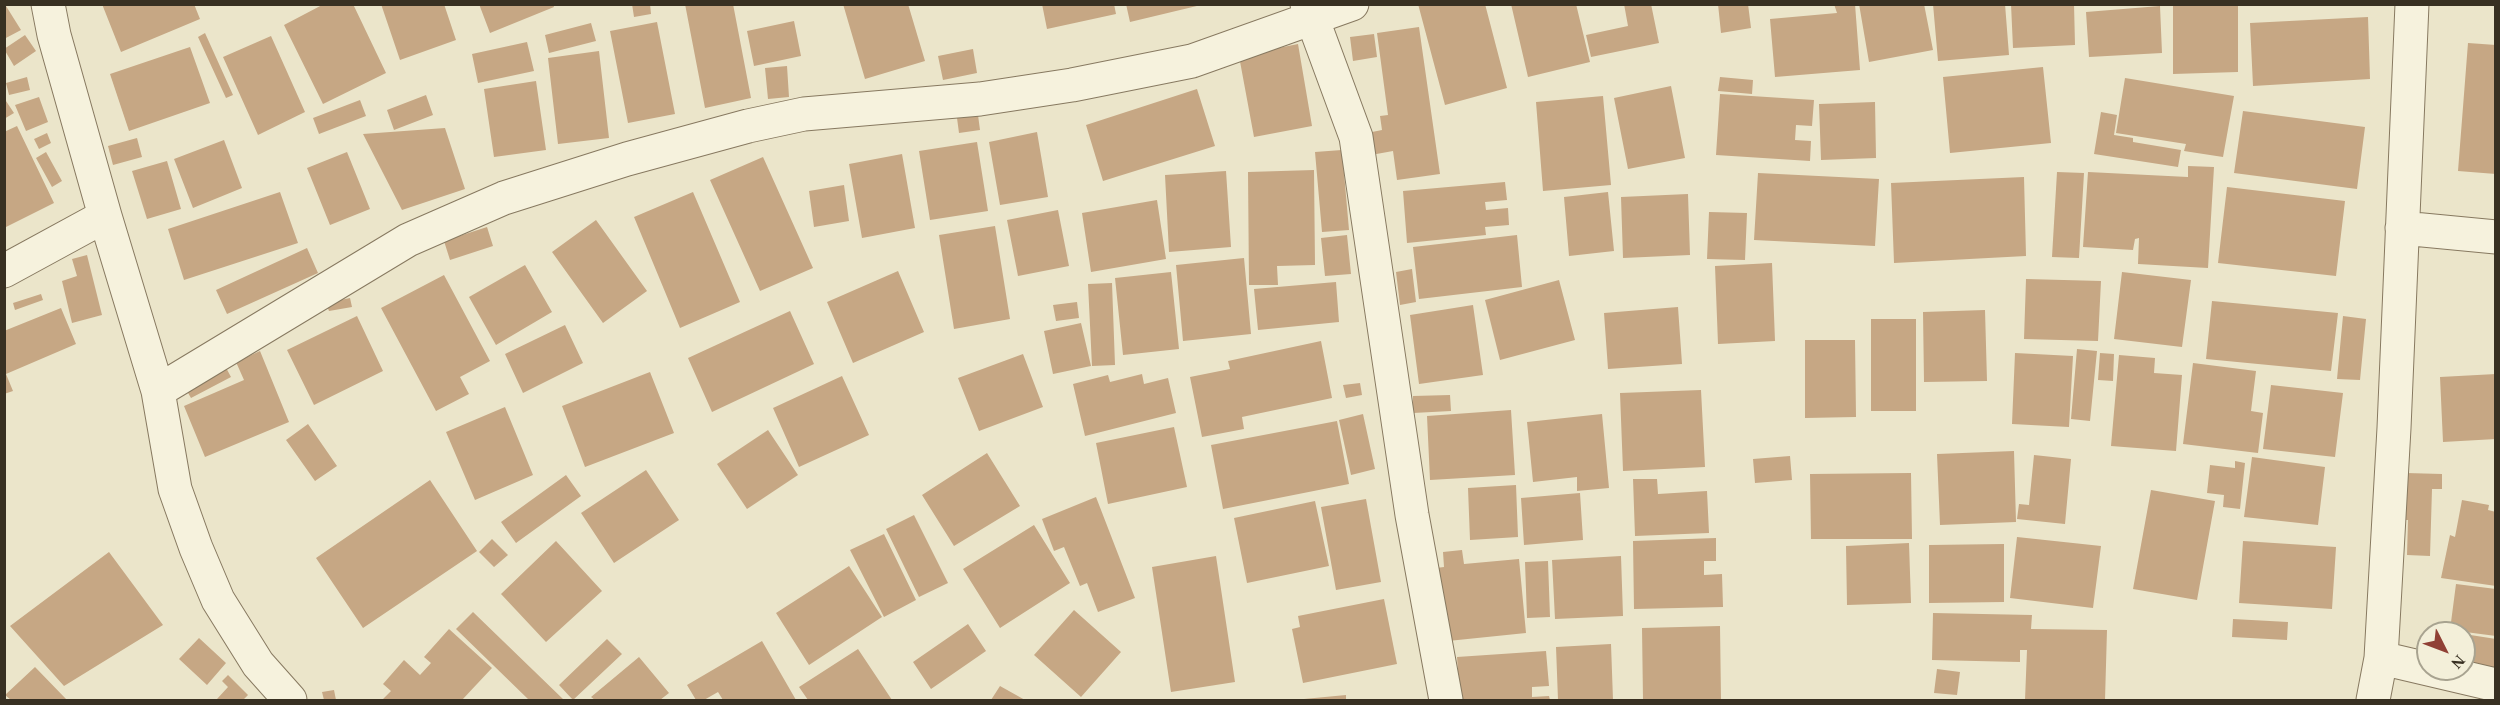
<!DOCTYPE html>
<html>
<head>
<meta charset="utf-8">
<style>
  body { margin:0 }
  #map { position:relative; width:2500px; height:705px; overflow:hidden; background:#ebe5ca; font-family:Georgia,serif }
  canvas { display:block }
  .frame { position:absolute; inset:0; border:6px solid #383022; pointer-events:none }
  .north { position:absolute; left:2416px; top:621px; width:60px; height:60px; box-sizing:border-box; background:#f3efd9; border:2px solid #a8a390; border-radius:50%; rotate:132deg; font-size:16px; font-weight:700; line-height:24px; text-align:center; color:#383022 }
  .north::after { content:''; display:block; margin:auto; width:21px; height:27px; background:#904035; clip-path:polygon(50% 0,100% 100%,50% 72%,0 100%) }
</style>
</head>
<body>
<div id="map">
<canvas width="2500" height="705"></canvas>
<div class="frame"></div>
<div class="north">N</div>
</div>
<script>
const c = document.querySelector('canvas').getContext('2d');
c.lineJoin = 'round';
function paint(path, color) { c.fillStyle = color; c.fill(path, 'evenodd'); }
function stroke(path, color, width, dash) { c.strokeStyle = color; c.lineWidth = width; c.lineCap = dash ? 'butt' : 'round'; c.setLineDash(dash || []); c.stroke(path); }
const building = new Path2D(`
  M102,4H194L200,19L121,52Z
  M324,4H353L386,73L323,104L284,25Z
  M381,4H444L456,40L400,60Z
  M479,4H553L554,7L490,33Z
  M632,4H650L651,14L634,17Z
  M685,4H733L751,98L705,108Z
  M843,4H908L925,61L865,79Z
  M1042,4H1114L1116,14L1047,29Z
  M1126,4H1201V5L1130,22Z
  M1418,4H1485L1507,88L1445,105Z
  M1511,4H1576L1590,62L1528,77Z
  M1624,4H1651L1659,43L1591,57L1586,35L1628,26Z
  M1718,4H1748L1751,28L1721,33Z
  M1834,4H1855L1860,70L1775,77L1770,19L1837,13Z
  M1859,4H1924L1933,50L1869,62Z
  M1933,4H2005L2009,55L1938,61Z
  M2011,4H2074L2075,45L2013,48Z
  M2173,4H2238V72L2173,74Z
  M6,6L21,30L4,39V7Z
  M2160,6L2162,53L2089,57L2086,12Z
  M2368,17L2370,79L2253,86L2250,23Z
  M794,21L801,56L754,66L747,31Z
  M657,22L675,114L628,123L610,31Z
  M591,23L596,41L549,53L545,35Z
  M1419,27L1440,174L1397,180L1393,151L1371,155L1367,133L1382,130L1380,116L1388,115L1377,33Z
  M205,33L233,95L226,98L198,37Z
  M1374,34L1377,57L1353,61L1350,37Z
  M25,35L36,51L14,66L4,49Z
  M271,36L305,112L258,135L223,57Z
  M527,42L534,71L478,83L472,54Z
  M2468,43L2496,45V174L2458,171Z
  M1298,44L1312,126L1254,137L1239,56Z
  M190,47L210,103L129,131L110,74Z
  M973,49L977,73L943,80L938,56Z
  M599,51L609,138L558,144L548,58Z
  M787,66L789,97L768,99L765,68Z
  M2043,67L2051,143L1950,153L1943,77Z
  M27,77L30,90L9,95L6,83Z
  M1720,77L1753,80L1752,94L1718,91Z
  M2125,78L2234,96L2223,157L2184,151L2186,144L2116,133Z
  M536,81L546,150L494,157L484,89Z
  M1671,86L1685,158L1628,169L1614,98Z
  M1197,89L1215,146L1103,181L1086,125Z
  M1720,94L1814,100L1812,126L1796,125L1795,140L1811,141L1810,161L1716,155Z
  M426,95L433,115L394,130L387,110Z
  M1603,96L1611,185L1543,191L1536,102Z
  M39,97L48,122L26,131L15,105Z
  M4,98L14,113L4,119Z
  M360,100L366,116L319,134L313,118Z
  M1875,102L1876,158L1821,160L1819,104Z
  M2243,111L2365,127L2357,189L2234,173Z
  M2101,112L2117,115L2114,135L2133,138V142L2181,150L2178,167L2094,154Z
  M978,115L980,130L959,133L957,118Z
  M17,126L54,203L4,228V132Z
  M445,128L465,189L402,210L363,134Z
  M1037,132L1048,197L1000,205L989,142Z
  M47,133L51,143L39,149L34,139Z
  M137,138L142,157L113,165L108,146Z
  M224,140L242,188L193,208L174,159Z
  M977,142L988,211L930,220L919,151Z
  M1342,150L1349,230L1322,232L1315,152Z
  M46,152L62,181L52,187L36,158Z
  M347,152L370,209L330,225L307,168Z
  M902,154L915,228L862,238L849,164Z
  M763,157L813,268L760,291L710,180Z
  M167,161L181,209L147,219L132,171Z
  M2188,166L2214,167L2208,268L2138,264L2139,238L2135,239L2133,250L2083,247L2088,172L2188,177Z
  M1314,170L1315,265L1277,266L1278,285H1249L1248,172Z
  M1226,171L1231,247L1169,252L1165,175Z
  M2057,172L2084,173L2079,258L2052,257Z
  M1758,173L1879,179L1875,246L1754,240Z
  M2024,177L2026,256L1894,263L1891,183Z
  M1505,182L1507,200L1485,202L1486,210L1508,208L1509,225L1485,227L1486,235L1407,243L1403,191Z
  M844,185L849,221L814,227L809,191Z
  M2227,187L2345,201L2336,276L2218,263Z
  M280,192L298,243L184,280L168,229Z
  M693,192L740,302L680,328L634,217Z
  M1608,192L1614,251L1569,256L1564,197Z
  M1688,194L1690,255L1623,258L1621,197Z
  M1157,200L1166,259L1091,272L1082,213Z
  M1058,210L1069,266L1018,276L1007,220Z
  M1709,212L1747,213L1745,260L1707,259Z
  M596,220L647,291L603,323L552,252Z
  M995,226L1010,319L954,329L939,235Z
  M487,227L493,246L450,260L444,241Z
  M1347,235L1351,274L1325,276L1321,238Z
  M1517,235L1522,287L1419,299L1413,247Z
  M307,248L318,273L227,314L216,290Z
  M87,255L102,315L72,323L62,281L77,276L72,259Z
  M1244,258L1251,334L1183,341L1176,265Z
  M1772,263L1775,341L1718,344L1715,266Z
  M525,265L552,312L496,345L469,297Z
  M1412,269L1416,302L1400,305L1396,272Z
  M898,271L924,332L853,363L827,302Z
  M1171,272L1179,349L1123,355L1115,278Z
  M2122,272L2191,280L2182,347L2114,339Z
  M444,275L490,361L460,377L469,394L436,411L381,308Z
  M2026,279L2101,281L2098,341L2024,339Z
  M1559,280L1575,340L1500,360L1485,300Z
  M1336,282L1339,322L1258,330L1254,289Z
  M1112,283L1115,365L1092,366L1088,284Z
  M41,294L43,300L15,310L13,303Z
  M350,298L352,307L329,311L326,303Z
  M2212,301L2338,313L2331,371L2206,359Z
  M1077,302L1079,318L1056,321L1053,305Z
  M1473,305L1483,375L1419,384L1410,315Z
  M1678,307L1682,364L1608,369L1604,313Z
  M61,308L76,344L6,374L13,391L4,394V331Z
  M1985,310L1987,381L1924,382L1923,312Z
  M790,311L814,364L712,412L688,358Z
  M357,316L383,371L314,405L287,350Z
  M2343,316L2366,319L2360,380L2337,379Z
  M1871,319H1916V411H1871Z
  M1081,323L1091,366L1053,374L1044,331Z
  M565,325L583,363L523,393L505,354Z
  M1805,340H1855L1856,417L1805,418Z
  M1321,341L1332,398L1242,417L1244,429L1202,437L1190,377L1230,369L1228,361Z
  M2077,349L2097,351L2090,421L2071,419Z
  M260,351L289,422L205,457L184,406L244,380L236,362Z
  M2015,353L2073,356L2069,427L2012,424Z
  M2100,353L2114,354L2113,381L2098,380Z
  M1023,354L1043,407L979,431L958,378Z
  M2119,355L2155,358L2154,373L2182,375L2176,451L2111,446Z
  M2193,363L2256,371L2251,411L2263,413L2258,453L2183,444Z
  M224,364L231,377L191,398L184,386Z
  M650,372L674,433L585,467L562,406Z
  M1142,374L1144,384L1168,378L1176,413L1085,436L1073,384L1108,375L1110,382Z
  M2496,374V439L2443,442L2440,377Z
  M842,376L869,435L799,467L773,408Z
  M1360,383L1362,395L1346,398L1343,385Z
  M2271,385L2343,393L2335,457L2263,449Z
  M1701,390L1705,467L1623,471L1620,393Z
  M1450,395L1451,411L1413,413V396Z
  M505,407L533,475L475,500L446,432Z
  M1511,410L1515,475L1430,480L1427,416Z
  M1363,414L1375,469L1351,475L1339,420Z
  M1602,414L1609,488L1577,491V477L1533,482L1527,422Z
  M1337,421L1349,484L1223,509L1211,445Z
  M308,424L337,466L315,481L286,440Z
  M1174,427L1187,487L1108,504L1096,443Z
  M768,430L798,475L747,509L717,464Z
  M2014,451L2016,522L1940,525L1937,454Z
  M987,453L1020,506L954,546L922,495Z
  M2034,455L2071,459L2065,524L2017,519L2019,504L2029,505Z
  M1790,456L1792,480L1755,483L1753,459Z
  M2252,457L2325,467L2318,525L2244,517Z
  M2235,461L2245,463L2240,509L2223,507L2224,495L2207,493L2210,465L2235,468Z
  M646,470L679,520L614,563L581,513Z
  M1911,473L1912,539H1811L1810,474Z
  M2406,473L2442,474V489H2432L2430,556L2407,555L2408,520H2405Z
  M566,475L581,496L516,543L501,522Z
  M1633,479H1657L1658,494L1707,491L1709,533L1635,536Z
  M430,480L477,551L363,628L316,558Z
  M1516,485L1518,537L1470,540L1468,488Z
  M2151,490L2215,501L2197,600L2133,589Z
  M1580,493L1583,540L1524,545L1521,498Z
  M1096,497L1135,598L1098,612L1087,583L1080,586L1064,547L1054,551L1042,519Z
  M1366,499L1381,582L1336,590L1321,507Z
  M2462,500L2489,505L2488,510L2496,512V586L2441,578L2450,535L2455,537Z
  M1315,501L1329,566L1247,583L1234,518Z
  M914,515L948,583L919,597L886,529Z
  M1034,525L1070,583L1000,628L963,569Z
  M884,534L916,600L884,617L850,550Z
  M2017,537L2101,546L2093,608L2010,598Z
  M1716,538V561H1704V575L1722,574L1723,607L1634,609L1633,541Z
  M492,539L508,555L494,567L479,552Z
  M556,541L602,591L546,642L501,594Z
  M2243,541L2336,547L2332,609L2239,603Z
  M1909,543L1911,603L1847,605L1846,546Z
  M2004,544V602L1929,603V545Z
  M1462,550L1464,564L1519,559L1526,633L1448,641L1436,568L1444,567L1443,552Z
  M109,552L163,625L64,686L10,626Z
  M1216,556L1235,682L1171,692L1152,567Z
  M1621,556L1623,616L1555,619L1552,560Z
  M1548,561L1550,617L1527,618L1525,562Z
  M849,566L882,617L809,665L776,613Z
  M2456,584L2496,589V636L2450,630Z
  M1384,599L1397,664L1303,683L1292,629L1300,627L1298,616Z
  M1074,610L1121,652L1081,697L1034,655Z
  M473,612L564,700H529L456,629Z
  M1933,613L2032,615L2031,629L2107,630L2105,700H2025L2027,650H2020V662L1932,660Z
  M2233,619L2288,622L2287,640L2232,637Z
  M968,624L986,651L931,689L913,662Z
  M1720,626L1721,700H1643L1642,628Z
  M449,629L492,668L462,700H382L391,691L383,684L404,660L420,675L431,663L424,657Z
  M2464,634L2496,639V669L2464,664Z
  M199,638L226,663L207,685L179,659Z
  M607,639L622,654L573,700L559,685Z
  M762,641L796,700H723L718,692L704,700H696L687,685Z
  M1611,644L1613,700H1558L1556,647Z
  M858,649L892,700H808L799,687Z
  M1546,651L1549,686L1532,687V697L1549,696L1550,700H1460L1457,657Z
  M639,657L669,693L660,700H595L591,697Z
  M35,667L67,700H11L5,695Z
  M1937,669L1960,672L1957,695L1934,693Z
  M228,675L248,695L243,700L217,699L228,687L222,681Z
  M1000,686L1025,700H991Z
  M334,690L336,700H324L322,692Z
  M1346,695V700H1305L1304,699Z`);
const minor = new Path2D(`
  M48,4L54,35L105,216L158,391L175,489L196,548L218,600L258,664L290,700
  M1307,4L1356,137L1412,515L1446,700
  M2402,228L2496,237
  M4,271L105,216
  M158,391L408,240L504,198L627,159L748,126L804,114L980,99L1072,85L1192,61L1352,4
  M2381,658L2496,685
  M2373,700L2381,658L2394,428L2412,4`);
paint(building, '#c6a784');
stroke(minor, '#877960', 35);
stroke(minor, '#f6f2dd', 33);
</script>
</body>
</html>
